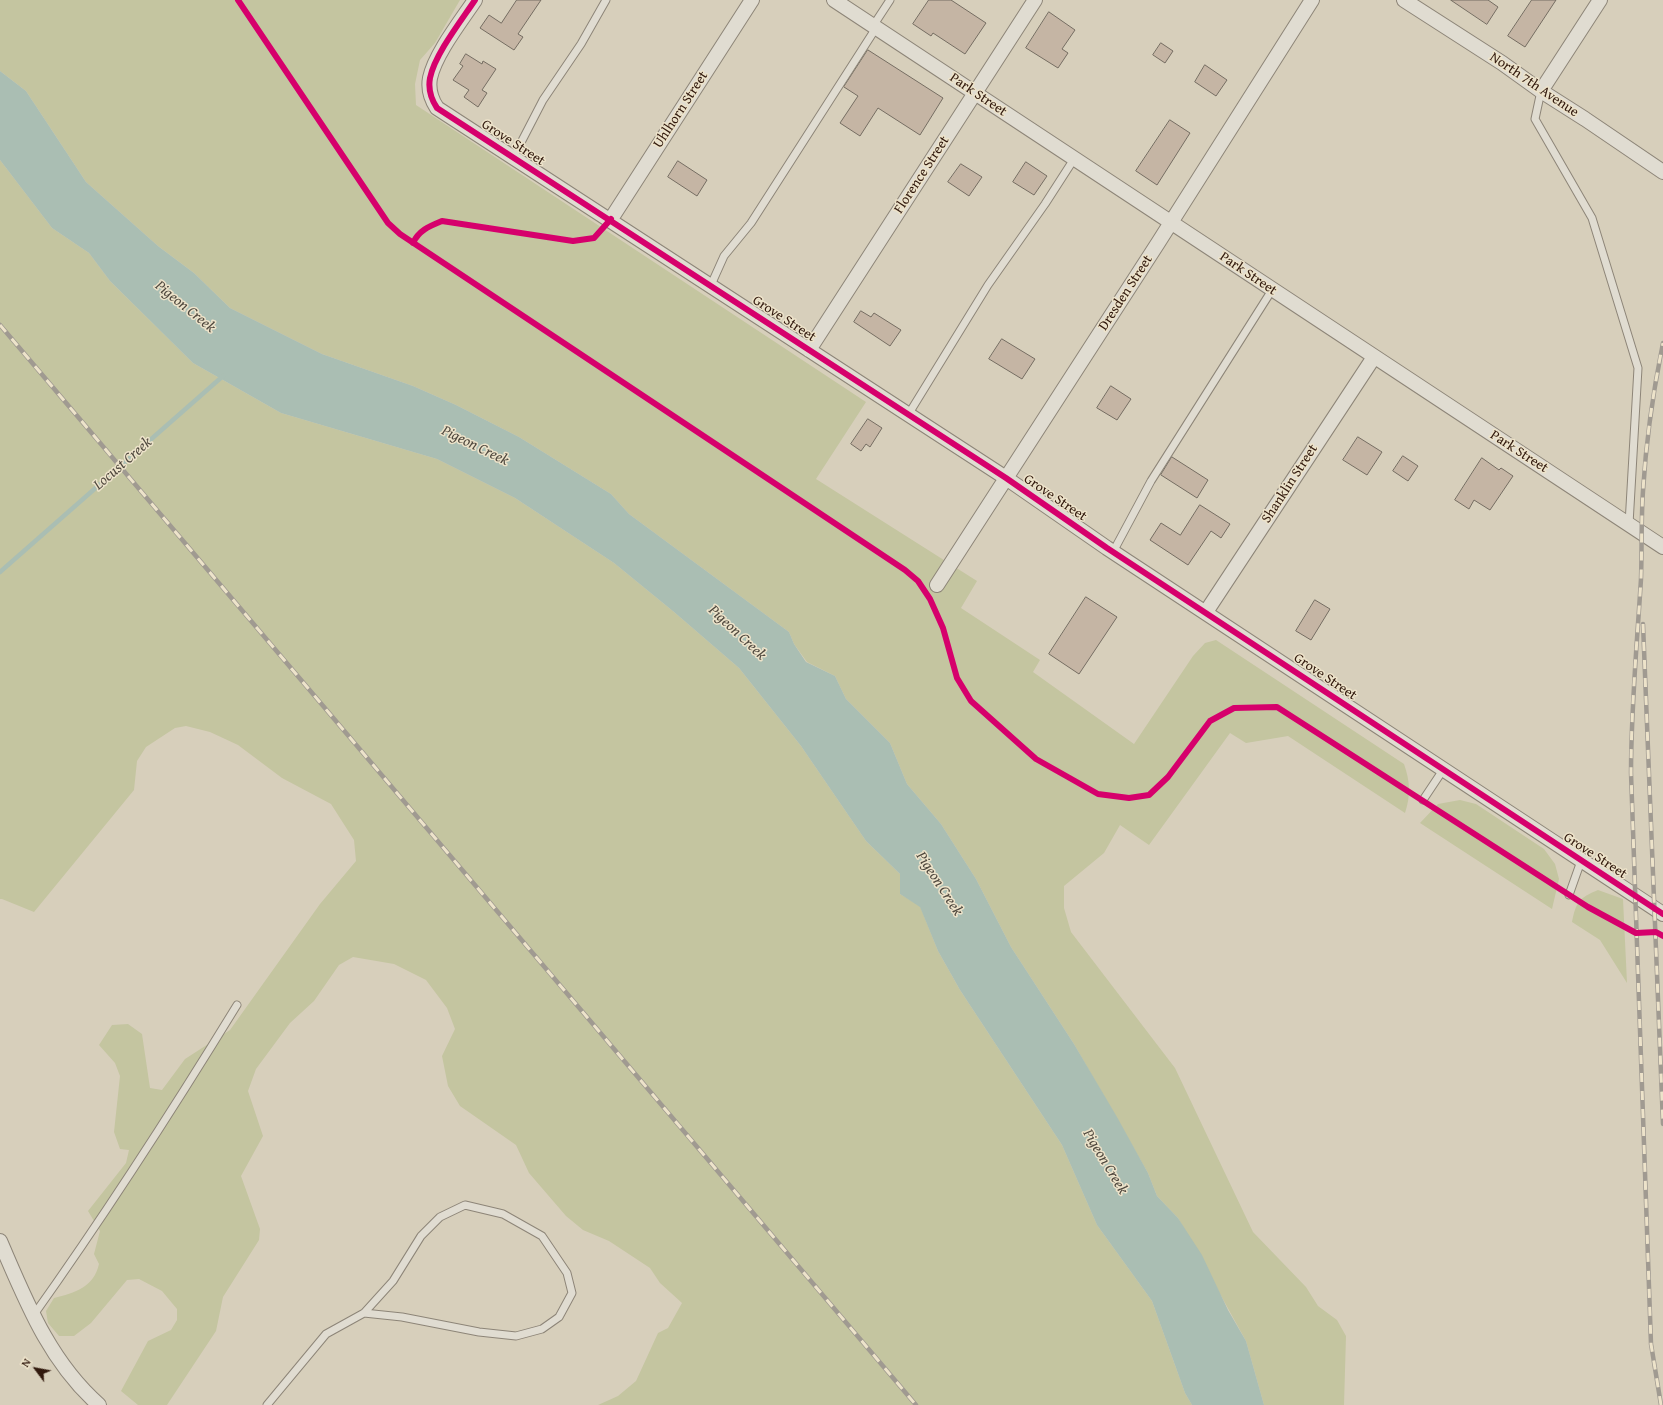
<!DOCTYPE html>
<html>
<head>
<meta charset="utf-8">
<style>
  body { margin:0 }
  #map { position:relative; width:1663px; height:1405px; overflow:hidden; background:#d7cfbb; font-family:"Gentium Book Plus",serif }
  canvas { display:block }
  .north { position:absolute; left:16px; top:1349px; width:40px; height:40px; -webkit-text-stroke:3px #ede3ca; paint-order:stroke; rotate:302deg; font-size:11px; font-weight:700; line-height:16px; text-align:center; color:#31190d }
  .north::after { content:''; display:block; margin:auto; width:14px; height:18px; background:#31190d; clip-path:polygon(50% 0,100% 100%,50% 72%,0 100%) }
</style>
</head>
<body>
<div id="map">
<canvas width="1663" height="1405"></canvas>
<div class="north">N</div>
</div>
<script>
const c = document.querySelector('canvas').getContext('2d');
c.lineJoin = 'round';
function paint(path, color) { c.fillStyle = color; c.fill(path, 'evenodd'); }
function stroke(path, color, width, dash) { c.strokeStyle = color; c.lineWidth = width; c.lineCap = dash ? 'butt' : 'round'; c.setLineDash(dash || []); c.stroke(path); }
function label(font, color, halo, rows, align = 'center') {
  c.font = font + ' "Gentium Book Plus",serif'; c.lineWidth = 3; c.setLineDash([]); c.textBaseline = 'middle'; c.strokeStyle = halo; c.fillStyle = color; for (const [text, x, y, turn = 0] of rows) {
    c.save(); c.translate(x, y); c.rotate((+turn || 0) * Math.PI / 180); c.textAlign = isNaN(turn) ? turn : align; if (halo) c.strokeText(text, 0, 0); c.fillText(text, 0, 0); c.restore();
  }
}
const green = new Path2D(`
  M0,0H460L435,43L420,60L415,84L416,105L866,402L816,479L977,581L961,608L1040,660L1033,672L1134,744L1193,656L1205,643L1216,640L1404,764C1410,781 1411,795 1405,813L1288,736L1246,743L1230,733L1149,845L1120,825L1104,853L1064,886V908L1071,932L1175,1068L1253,1232L1306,1287L1318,1306L1337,1320L1346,1336L1344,1405H1264L1246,1341L1178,1218L1157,1196L1148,1173L1074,1044L1011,947L976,879L941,824L907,784L890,743L846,699L835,676L807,662L794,644L789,632L629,514L611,494L519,437L456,405L413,386L322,354L230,308L194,273L158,246L86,182L26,91L0,71Z
  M0,160L52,228L89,253L110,281L193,363L281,413L437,459L515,498L614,563L674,612L739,668L801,746L866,841L900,874V894L920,906L938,951L960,990L1062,1145L1097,1225L1152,1301L1185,1393L1192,1405H598L618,1396L636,1381L658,1333L668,1328L682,1303L660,1283L650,1268L609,1241L583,1230L566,1216L529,1173L516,1145L460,1106L448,1086L442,1056L455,1029L447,1008L426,980L394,964L353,957L339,965L314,1001L290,1023L256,1069L248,1091L263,1136L241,1176L260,1229L259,1240L223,1297L216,1331L167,1405H138L121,1391L148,1341L171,1330L177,1320V1309L162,1291L139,1279L127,1280L91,1323L74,1336H59L48,1323L46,1311L54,1298C75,1293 94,1287 99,1264L94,1254L100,1231L88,1211L126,1163L129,1150L120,1149L114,1132L120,1076L115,1063L99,1045L112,1025L128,1024L142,1034L150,1088L162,1090L185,1059L230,1030L320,904L356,861L354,840L331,804L282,778L238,745L210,732L186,726L175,728L146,747L137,761L134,790L34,912L2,899H0Z
  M1460,800L1476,804L1544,849L1555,864L1559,879L1552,909L1420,823L1438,804Z
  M1598,890L1623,899L1627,983L1600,940L1572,922C1576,902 1579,898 1598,890Z`);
const water = new Path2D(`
  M0,71L26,91L86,182L158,246L194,273L230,308L322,354L413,386L456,405L519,437L611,494L629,514L789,632L794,644L806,662L835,676L846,699L890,743L907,784L941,824L976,879L1011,947L1074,1044L1117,1117L1148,1173L1157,1196L1178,1218L1202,1255L1228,1310L1246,1341L1264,1405H1192L1185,1393L1152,1301L1097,1225L1062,1145L960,990L938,951L920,907L900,894V874L866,841L801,746L739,668L674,612L614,563L515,498L437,459L281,413L193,363L110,281L89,253L52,228L0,160Z`);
const stream = new Path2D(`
  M0,572L223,376`);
const building = new Path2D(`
  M517,0H541L518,34L523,37L514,50L480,28L489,15L501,23Z
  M929,0H951L986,23L965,54L933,33L931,36L913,24Z
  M1451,0H1488L1498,7L1487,24Z
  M1532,0H1556L1525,47L1508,36Z
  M1049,12L1075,30L1062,49L1068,53L1058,68L1026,48Z
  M1161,43L1173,51L1165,63L1153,55Z
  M868,50L943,98L920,135L878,108L860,136L840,123L858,96L844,87Z
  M466,54L482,64L483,61L496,69L482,90L487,93L478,107L464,97L469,90L453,80L463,66L460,64Z
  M1205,65L1227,80L1216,96L1195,82Z
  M1170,120L1190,133L1157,185L1136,171Z
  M678,161L707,180L697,196L668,177Z
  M1026,162L1047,176L1034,195L1013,182Z
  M961,164L982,177L969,196L948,182Z
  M861,311L871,317L874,313L901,330L890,346L854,322Z
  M1002,339L1035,359L1022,379L989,359Z
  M1111,386L1131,399L1117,420L1097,408Z
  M868,419L882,428L870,447L866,444L861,451L851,444Z
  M1358,437L1382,452L1367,475L1343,460Z
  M1403,456L1418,466L1408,481L1393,471Z
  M1172,457L1208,480L1197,498L1161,475Z
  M1482,458L1499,470L1501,468L1513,476L1490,510L1474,500L1469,509L1455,500Z
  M1200,505L1230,524L1221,538L1211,531L1188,565L1150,540L1161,523L1180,535Z
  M1086,597L1117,617L1079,674L1049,654Z
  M1315,600L1330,609L1311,640L1296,631Z`);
const service = new Path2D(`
  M873,26L890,0
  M1541,91L1535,119L1592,218L1638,368L1629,524
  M513,158L543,100L581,44L606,0
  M711,285L724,256L751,223L876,28
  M908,415L988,285L1045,204L1074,159
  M1113,552L1151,481L1272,290
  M1423,800L1443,770
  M1569,895L1581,861
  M33,1316C105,1215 172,1111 237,1005
  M267,1405L326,1334L364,1313L393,1281L421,1236L440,1217L465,1205L503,1214L542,1236L567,1273L572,1293L559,1317L542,1329L516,1336L479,1332L402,1317L364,1313`);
const minor = new Path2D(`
  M475,0C461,21 435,54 430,78C428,89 431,99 437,108L1006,478L1107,548L1663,914
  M834,0L1663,547
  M1404,0L1502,63L1541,91L1585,119L1663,172
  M1541,91L1600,0
  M611,219L752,0
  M809,350L1035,0
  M937,585L1158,243L1312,0
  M1206,612L1374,357
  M0,1241C26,1301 49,1361 99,1405`);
const rail = new Path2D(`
  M0,325L916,1405
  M1643,624L1663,1124
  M1661,1405L1651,1344L1631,773C1631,708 1637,644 1641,579C1642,550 1641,520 1643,491C1646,441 1653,392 1663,343`);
const cycleway = new Path2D(`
  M238,0L388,223L400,234L905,570L918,581L930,599L943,628L957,678L971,701L1036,759L1098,794L1129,798L1149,795L1168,777L1210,721L1234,708L1277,707L1588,907L1636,933L1656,932L1663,936
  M475,0C461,21 435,54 430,78C428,89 431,99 437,108L1006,478L1107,548L1663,914
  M413,243C419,230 430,226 442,221L573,241L594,238L611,219`);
const streetNames = [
  ["North 7th Avenue",1534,85,34],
  ["Park Street",978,95,34],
  ["Uhlhorn Street",681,110,-57],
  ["Grove Street",513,143,33],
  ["Florence Street",922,175,-57],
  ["Park Street",1248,274,34],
  ["Dresden Street",1126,293,-57],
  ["Grove Street",784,319,33],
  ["Park Street",1519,452,33],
  ["Shanklin Street",1290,484,-57],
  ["Grove Street",1055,498,34],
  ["Grove Street",1325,677,34],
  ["Grove Street",1595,856,33]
];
const waterNames = [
  ["Pigeon Creek",185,307,39],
  ["Pigeon Creek",475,446,26],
  ["Locust Creek",123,464,-41],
  ["Pigeon Creek",737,633,43],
  ["Pigeon Creek",939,884,57],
  ["Pigeon Creek",1105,1162,59]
];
paint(green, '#c4c5a0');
paint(water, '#aabeb3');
stroke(stream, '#aabeb3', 4.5);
paint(building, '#c5b5a4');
stroke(building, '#756d62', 1);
stroke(service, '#8d8578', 9);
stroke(minor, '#8d8578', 16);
stroke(service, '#e0dcd1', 7);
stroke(minor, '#e0dcd1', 14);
stroke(rail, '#a09a91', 4.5);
stroke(rail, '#ede3ca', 3, [9]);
stroke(cycleway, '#d6006c', 6);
label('14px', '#31190d', '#ede3ca', streetNames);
label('italic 15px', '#4f483e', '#ede3ca', waterNames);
</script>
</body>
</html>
